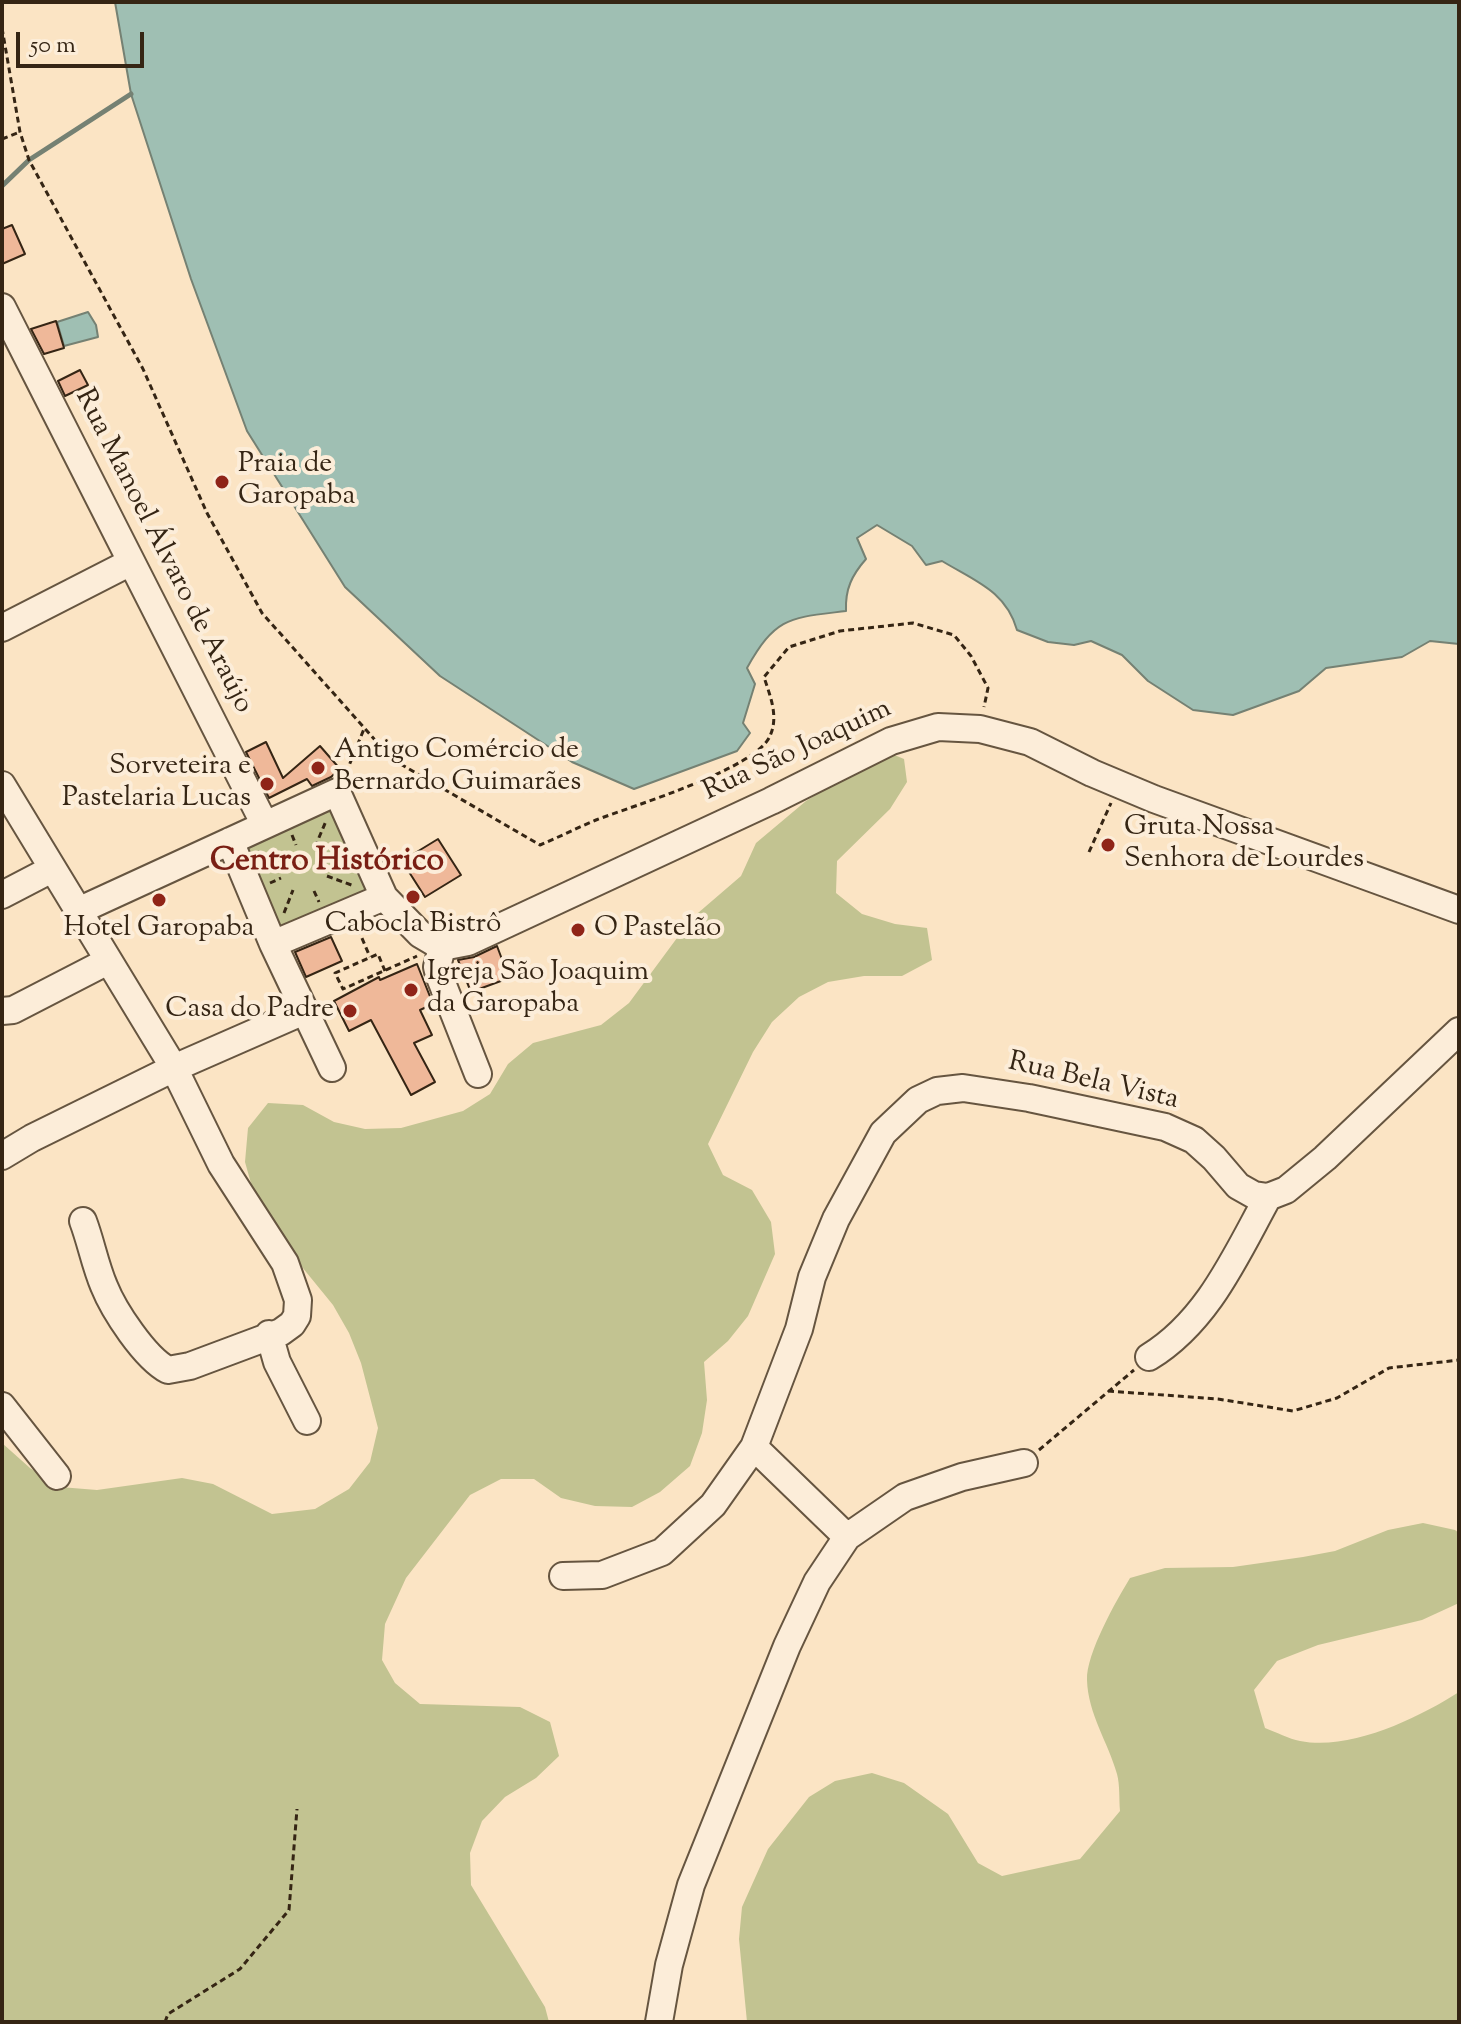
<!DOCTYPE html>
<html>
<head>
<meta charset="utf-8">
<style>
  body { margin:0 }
  #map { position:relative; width:1461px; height:2024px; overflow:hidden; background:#fbe4c4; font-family:"Sorts Mill Goudy",serif }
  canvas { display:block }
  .frame { position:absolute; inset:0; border:4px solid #352514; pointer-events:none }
  .scale { position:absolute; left:16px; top:32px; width:128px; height:36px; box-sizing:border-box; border:4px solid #352514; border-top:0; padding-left:10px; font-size:24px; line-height:28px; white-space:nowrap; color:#352514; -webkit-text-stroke:6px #fcedd9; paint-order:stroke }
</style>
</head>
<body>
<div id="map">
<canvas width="1461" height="2024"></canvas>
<div class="frame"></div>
<div class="scale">50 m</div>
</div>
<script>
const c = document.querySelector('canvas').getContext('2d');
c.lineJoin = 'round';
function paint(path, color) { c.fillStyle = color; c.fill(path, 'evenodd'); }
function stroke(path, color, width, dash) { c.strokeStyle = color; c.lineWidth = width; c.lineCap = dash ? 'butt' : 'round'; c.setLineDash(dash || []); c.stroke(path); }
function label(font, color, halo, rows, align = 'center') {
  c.font = font + ' "Sorts Mill Goudy",serif'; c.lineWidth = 8; c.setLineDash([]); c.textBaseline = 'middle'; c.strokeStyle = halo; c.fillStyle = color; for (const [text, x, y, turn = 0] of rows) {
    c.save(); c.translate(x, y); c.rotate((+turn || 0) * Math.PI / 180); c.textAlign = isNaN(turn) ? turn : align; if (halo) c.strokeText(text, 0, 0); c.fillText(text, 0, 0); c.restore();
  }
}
const green = new Path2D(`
  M892,754L904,759L907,782L890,809L837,861L836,893L862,914L895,924L927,928L932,960L902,976H864L828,982L799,997L772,1022L753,1052L708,1144L723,1175L752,1190L771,1222L775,1254L748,1316L728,1341L704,1362L707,1400L702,1433L690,1466L660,1492L632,1507L595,1506L561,1498L534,1479H501L470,1495L406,1578L385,1624L382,1660L395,1683L420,1704L520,1707L550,1722L559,1756L536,1778L505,1797L482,1821L470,1853L471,1885L545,2007L549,2022H2V1443L30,1468L60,1487L97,1490L182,1478L213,1484L272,1514L315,1509L349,1489L370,1462L378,1428L361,1363L349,1333L333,1305L289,1251L254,1194L245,1162L248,1128L268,1103L303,1105L334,1122L365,1129L401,1128L463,1111L490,1094L508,1064L533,1043L601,1025L629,1003L691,919L741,876L756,843L806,801L861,767Z
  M330,803L371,892L277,933L238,842Z
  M1423,1523L1455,1530L1459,1533V1603L1422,1620L1318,1645L1277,1661L1254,1690L1265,1728C1276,1732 1289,1739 1300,1741C1351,1751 1418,1718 1459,1692V2022H747L739,1939L742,1907L768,1849L809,1797L835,1781L872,1773L904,1783L948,1814L978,1863L1002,1876L1080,1859L1120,1811C1119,1799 1120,1785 1117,1774C1108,1742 1088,1714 1087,1680C1086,1654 1116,1601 1130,1578L1165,1568L1233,1567L1303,1557L1335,1551L1388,1530Z`);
const water = new Path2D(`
  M115,2H1459V644L1430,641L1402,657L1326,668L1299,691L1233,715L1193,710L1148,681L1122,655L1091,641L1074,645L1048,642L1017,630C1006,591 975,581 942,561L926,565L912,546L877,525L857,538L866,559C852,575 845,589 846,611C790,618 776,616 747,668L755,684L743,723L750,733L737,751L634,789L572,762L440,676L345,587L247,431L191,279L131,94Z
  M88,312L96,325L98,337L64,346L57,322Z`);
const stream = new Path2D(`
  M2,186L29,160L131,94`);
const building = new Path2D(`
  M12,225L25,254L2,264V229Z
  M56,321L64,348L44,354L31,329Z
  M80,370L88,385L65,396L58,381Z
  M266,742L283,778L320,746L340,769L331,777L312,786L307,779L269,798L246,752Z
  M438,839L461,875L425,897L402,861Z
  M331,937L342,961L306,977L295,952Z
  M497,946L509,978L471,992L458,960L474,957Z
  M417,964L433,1004L420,1010L432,1035L414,1043L435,1082L411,1095L371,1020L349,1031L334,1001L379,977L380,980Z`);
const path = new Path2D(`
  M2,28L20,132L29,160L143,369L207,513L262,613L392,759L540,845C559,837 577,828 596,820C632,806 756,769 770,736C779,716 770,696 764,677L789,647L840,631L913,623L954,635L971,656L988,688L984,707
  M2,139L20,132
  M346,773L364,729
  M292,835L296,845
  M315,847L326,821
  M258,852L281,861
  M1089,852L1111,803
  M327,859L342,853
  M327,876L354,886
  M270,883L281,878
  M314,891L319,902
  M284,913L293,890
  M358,929L370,957
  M385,971L378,954L335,973L343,989L415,957L417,956
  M1108,1391L1218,1399L1293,1411L1337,1398L1389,1368L1459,1360
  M1039,1450L1134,1370
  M165,2022L168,2014L240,1969L289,1910L297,1809`);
const minor = new Path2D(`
  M2,307L265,825
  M2,628L131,562
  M2,785L174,1068L221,1164L285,1263L298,1300L297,1316L292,1324L281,1332L190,1366L168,1370C145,1358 114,1311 104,1286C95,1265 91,1242 83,1221
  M230,841L273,944L332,1068
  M2,895L52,869
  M78,911L337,792L384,897L420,934L442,947L468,942L771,801L891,741L938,727L980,729L1030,742L1092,773L1154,799L1459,910
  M273,944L384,897
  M442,947L437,967L439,975L478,1074
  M2,1011L13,1010L108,961
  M2,1156L32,1138L174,1068L304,1011
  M269,1334L277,1362L307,1421
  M1149,1357C1208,1321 1236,1255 1268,1197
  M2,1406L57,1476
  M754,1447L847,1537
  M563,1576L602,1575L662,1552L713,1505L754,1447L799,1329L812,1277L836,1219L883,1133L918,1100L937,1091L963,1088L1029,1098L1165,1127L1194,1140L1214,1158L1238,1186L1254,1195L1268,1197L1286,1190L1325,1158L1459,1031
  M659,2022L669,1965L691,1885L787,1646L817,1582L847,1537L905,1497L962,1477L1024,1463`);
const markers = [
  [222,482,8,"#8f2418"],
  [318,768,8,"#8f2418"],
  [267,784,8,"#8f2418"],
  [1108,845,8,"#8f2418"],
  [413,897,8,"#8f2418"],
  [159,900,8,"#8f2418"],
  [578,930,8,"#8f2418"],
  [411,990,8,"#8f2418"],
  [350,1011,8,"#8f2418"]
];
const poiNames = [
  ["Praia de",238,466],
  ["Garopaba",238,498],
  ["Antigo Comércio de",334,752],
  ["Bernardo Guimarães",334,784],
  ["Sorveteira e",251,768,"right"],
  ["Pastelaria Lucas",251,800,"right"],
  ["Gruta Nossa",1124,829],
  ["Senhora de Lourdes",1124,861],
  ["Cabocla Bistrô",413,926,"center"],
  ["Hotel Garopaba",159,930,"center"],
  ["O Pastelão",594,930],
  ["Igreja São Joaquim",427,974],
  ["da Garopaba",427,1006],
  ["Casa do Padre",334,1011,"right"]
];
const streetNames = [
  ["Rua Manoel Álvaro de Araújo",162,552,63],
  ["Rua São Joaquim",798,752,-25],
  ["Rua Bela Vista",1093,1083,13]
];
const quarterNames = [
  ["Centro Histórico",327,864]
];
paint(green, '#c2c391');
paint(water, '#9fbfb3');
stroke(water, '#758173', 2);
stroke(stream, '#758173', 5);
paint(building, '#efb899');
stroke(building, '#352514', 2);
stroke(minor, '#665540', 30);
stroke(path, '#352514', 3, [6, 4]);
stroke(minor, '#fcedd9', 26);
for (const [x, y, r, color] of markers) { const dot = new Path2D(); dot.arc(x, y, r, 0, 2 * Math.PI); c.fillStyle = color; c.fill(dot); stroke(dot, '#fcedd9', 3); }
label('28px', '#352514', '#fcedd9', poiNames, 'left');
label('28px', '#352514', '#fcedd9', streetNames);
label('bold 32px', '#7a1f14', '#fcedd9', quarterNames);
</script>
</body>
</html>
